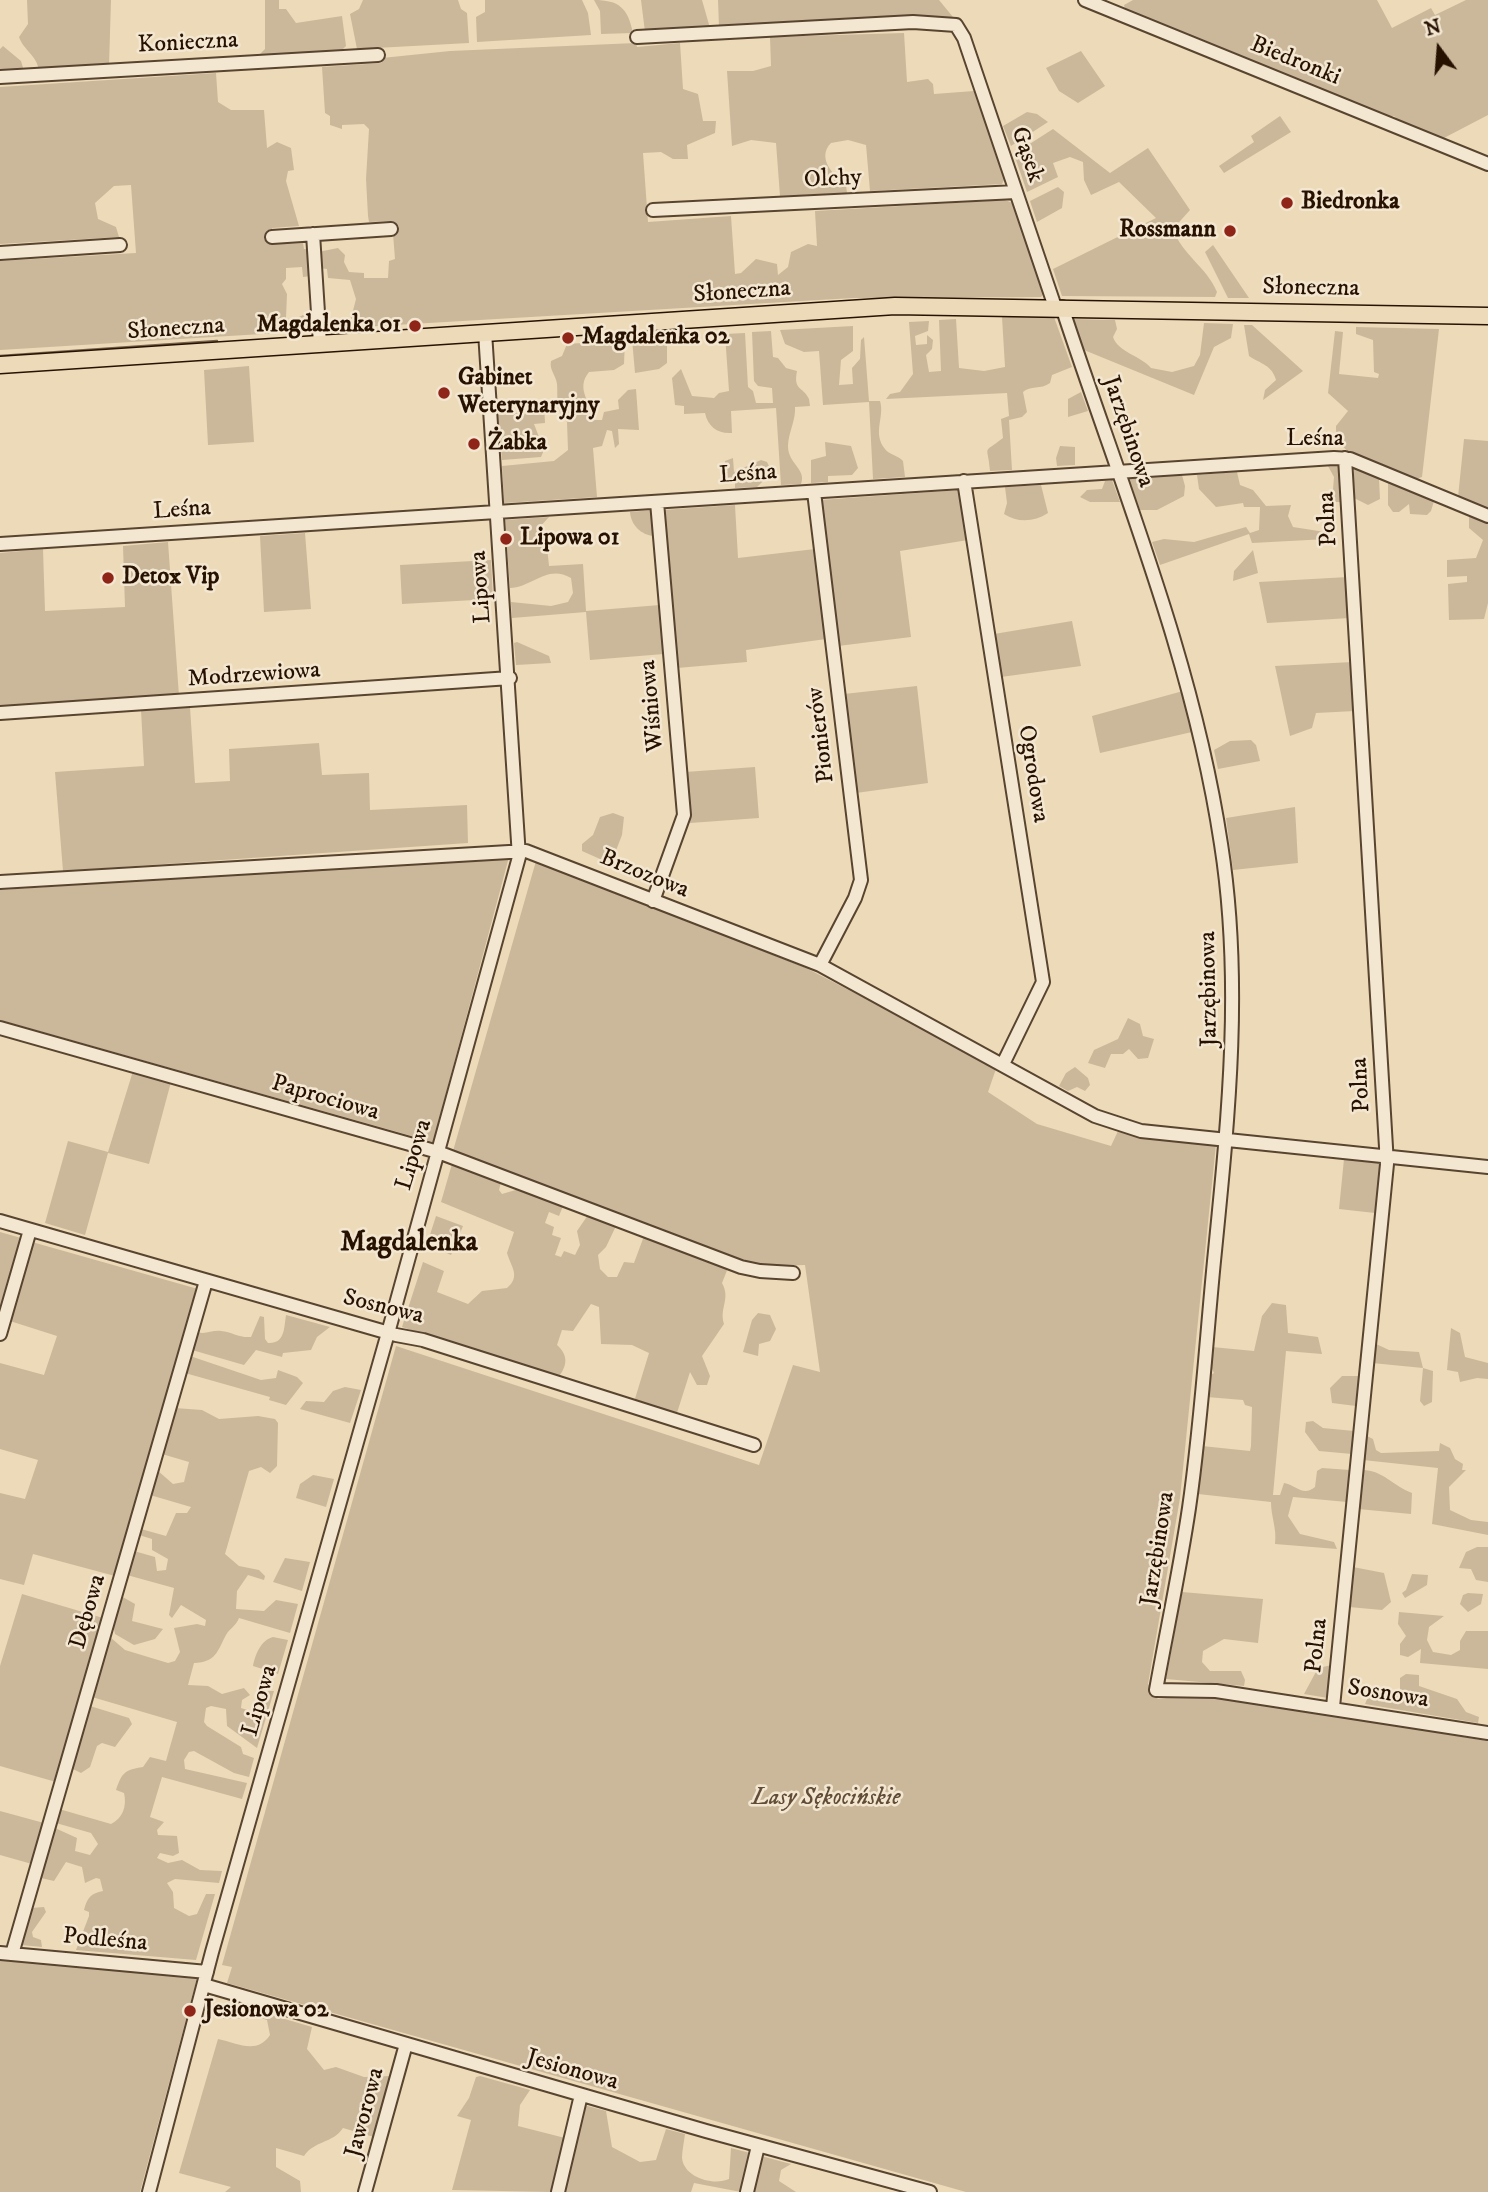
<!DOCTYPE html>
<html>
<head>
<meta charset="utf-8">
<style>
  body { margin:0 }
  #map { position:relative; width:1488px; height:2192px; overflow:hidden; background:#eddab9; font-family:"IM FELL DW Pica",serif }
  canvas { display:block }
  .north { position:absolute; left:1404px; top:14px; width:70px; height:70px; -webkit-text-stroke:5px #f3e7d2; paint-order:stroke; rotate:344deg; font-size:19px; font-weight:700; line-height:28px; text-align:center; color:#271201 }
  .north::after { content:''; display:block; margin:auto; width:24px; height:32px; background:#271201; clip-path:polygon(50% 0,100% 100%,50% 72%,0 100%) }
</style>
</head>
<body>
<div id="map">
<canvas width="1488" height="2192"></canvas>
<div class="north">N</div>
</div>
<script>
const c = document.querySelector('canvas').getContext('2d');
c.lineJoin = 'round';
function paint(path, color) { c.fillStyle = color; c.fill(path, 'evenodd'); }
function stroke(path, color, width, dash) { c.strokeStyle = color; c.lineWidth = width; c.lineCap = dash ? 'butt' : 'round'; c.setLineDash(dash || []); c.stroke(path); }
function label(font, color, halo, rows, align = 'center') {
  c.font = font + ' "IM FELL DW Pica",serif'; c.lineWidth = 5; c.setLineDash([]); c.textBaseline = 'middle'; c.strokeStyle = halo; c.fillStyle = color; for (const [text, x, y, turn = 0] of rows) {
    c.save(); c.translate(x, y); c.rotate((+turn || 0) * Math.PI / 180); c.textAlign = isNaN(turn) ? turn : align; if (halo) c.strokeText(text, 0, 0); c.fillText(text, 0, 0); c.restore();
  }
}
const green = new Path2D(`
  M27,0H111L109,66L39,71C37,55 24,51 19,37L28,24Z
  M265,0H279V9H286L296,23L342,16L346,46L342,50L257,57L265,49Z
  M363,0H458L461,9L467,13L469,43L357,49L350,14L359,9Z
  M485,0H582L588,13L591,35L477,42L476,17L485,12Z
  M594,0C619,0 628,8 633,33L601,34L600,11Z
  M641,0H702L710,28L645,32Z
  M718,0H939L953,17L791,21L719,27Z
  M1133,0H1377L1392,28L1431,8L1435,15L1466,0H1488V115L1442,139L1398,120L1394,116L1389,117L1125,9L1124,5Z
  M904,33L907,82L928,79L933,84L934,94L974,91L1005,178L1002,184L870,191L866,145L848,140L831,143C816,158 834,176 846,185L847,193L780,196L776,143L751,140L732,146L727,71H753L771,66L770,37Z
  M636,43L637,47L680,43L683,89L698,94L703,121H716L715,133L687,145L688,159H673L661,152L643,153L648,222L731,216L735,274L741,273L756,259L777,264L778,275L788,267L791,252L808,244L817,246L815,211L1005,200L1015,204L1046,291L1041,297L853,298L327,329L323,325L322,312L336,324L350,322L356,299L350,280L328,278L327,269L319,268L318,252L338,248L345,255L344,262L349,272L364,273V278H388L389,261L395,259L392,221L369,222L368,216L366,179L369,129L364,124L342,125V129L330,125V116L325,113L322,67L382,63V58L450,51Z
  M3,46L21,61L24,71L0,73V49Z
  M1081,51L1105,86L1078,103L1059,91L1046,68Z
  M216,73L218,102L231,110H264L267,148L277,142L291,148L294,170L288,171L286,181L299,226L272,228V244L303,243L304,249H309L311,276L303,277L302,267L286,268V279L282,284L287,294L286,318L293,320L313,310L314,326L311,331L0,350V261L136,253L131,185L114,186L95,203L98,219L116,227L119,237L0,244V87Z
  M1027,112L1037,114L1048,122L1011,146L1003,126Z
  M1280,116L1291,132L1224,173L1219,166L1254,142L1251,136Z
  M1053,129L1110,173L1148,148L1190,210L1173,229C1182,255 1207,267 1217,292L1215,297L1062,296L1053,269L1156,218L1119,182L1091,195L1084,180L1083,162L1070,157L1053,163L1058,177L1027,192L1014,154Z
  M1058,187L1064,192L1062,208L1037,222L1030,201Z
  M1213,245L1249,298H1228L1205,252Z
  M1002,317H1054L1072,367L1052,375L1050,383C1041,390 1030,385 1023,392L1027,412L1022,417L1009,420L1012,470L990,471C988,443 981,455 1003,438L1001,419L1009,416L1007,393L886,399L890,394L900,392L913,374L909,322L929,321L928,331L915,336L916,345L927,344V335L933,340L932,349L926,355L929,372L941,371L939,320L956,319L959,368L984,371L1005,367Z
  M1074,319L1115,320L1117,329L1113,337C1118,352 1141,356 1151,368L1172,372L1194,366L1200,355L1204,323L1233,324L1231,338L1214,347L1194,395L1084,350Z
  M1244,325H1252L1303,371L1263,400L1265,390L1276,380C1272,365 1261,364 1249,356Z
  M853,326V351L841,360L839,385L853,384L852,368L860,359L861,340L864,337L869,401H880C885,417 872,433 885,449C889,455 898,455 903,461L905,477L873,479L869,402L823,405L819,351L804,352L785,344L780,330Z
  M1356,327L1439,329L1422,477L1414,480C1390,471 1334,460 1336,426L1348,411L1328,393L1335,331L1343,332L1339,374L1378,378L1379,374L1374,372L1373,340L1356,334Z
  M771,331L773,357L778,358L786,368L797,371C793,391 803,386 809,399L810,406L795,407C796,423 785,438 789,453C793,466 806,471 801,484L781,485L776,408L731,411L732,433C718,434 708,427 705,413L684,414V406L675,405L672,378L681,369L692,396L714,398L719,393L729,391L725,334L745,333L748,387L753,391L756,403H773L772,388L758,386L754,381L752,332Z
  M667,337V363L659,369L635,373L632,339Z
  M625,340L624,364L614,370L589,372C575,389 591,403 595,420H602L604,412L619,409L618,400L628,390L636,389L639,430L618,429L619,444L615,448L612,431L607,430L602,446L593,448L597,497L504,503L502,466L554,461L568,450L567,422C555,410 558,398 557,384C556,375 549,370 551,361L562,356L567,344Z
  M249,366L254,442L208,445L204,370Z
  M1081,392L1088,411L1068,417V399Z
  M544,404L545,423L534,424L544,450L541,457L502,460L498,415L513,414Z
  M1464,439L1488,441V510L1458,497Z
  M825,442L851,446L858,468L852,475L828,476V482L811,483V460L826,456Z
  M1060,446L1075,447V465L1057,466L1056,458Z
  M733,458L734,472L761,460L767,462L772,472L757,487L735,488V482L729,481L724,473L725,461Z
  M1339,465L1343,502H1332L1334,477L1328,466Z
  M1354,468L1379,479L1380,499L1368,505L1354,498Z
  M1237,472L1240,485L1253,490L1266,506L1291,505L1288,516L1293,527L1325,532L1327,539L1252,543L1249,534L1160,565L1152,542L1164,539L1194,542L1246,527L1250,533L1259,530L1260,507H1244L1243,503L1216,507L1199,489L1197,475Z
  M1182,475L1185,486L1184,496L1157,510H1140L1129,479Z
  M1112,480L1120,502H1090L1080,497L1087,490L1102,489L1105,481Z
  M1388,482L1434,501L1431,511L1427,515L1410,514L1409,504L1399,512H1393L1388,505Z
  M1041,485L1048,513C1034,522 1018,523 1004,514L1007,503L1005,487Z
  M960,490L968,540L900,551L911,637L838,646L820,500Z
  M735,505L738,558L815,549L826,639L746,650L747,662L677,668L663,510Z
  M652,510L654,536C641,535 631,525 630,512Z
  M1469,515L1488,523V603L1484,619L1449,620L1448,584L1467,582V576L1447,577V560L1476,558L1483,540L1469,528Z
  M549,517L538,529V537L547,547L549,566L583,564L586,611L660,605L664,654L590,660L586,612L512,618L511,602L551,606L568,602L573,593L571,578C547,564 533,587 510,588L505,520Z
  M305,533L311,609L264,612L260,536Z
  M168,542L179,696L0,707V553L43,549L45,611L125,607L123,546Z
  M1253,550L1258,573L1233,581L1234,571Z
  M491,560L493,599L402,604L400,565Z
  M1348,577L1350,618L1267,623L1259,582Z
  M1072,621L1081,666L1001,677L994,634Z
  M517,642L549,656L551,663L516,665L514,643Z
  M1353,662L1355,711L1316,713L1312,728L1290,736L1275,666Z
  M917,686L928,783L856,793L844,694Z
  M1183,691L1192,732L1100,753L1092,716Z
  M190,707L195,783L230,781L229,749L319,743L322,775L369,773L370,810L467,805L468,843L63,871L55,772L144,766L141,710Z
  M1251,740L1256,745L1260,761L1218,769L1214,750L1230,741Z
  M755,767L759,818L690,823L685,772Z
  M1295,807L1298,863L1233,870L1226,818Z
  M613,813L624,817L622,835L610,866H605L600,859L582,851V844L593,835L600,817Z
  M509,857L433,1142L0,1020V890Z
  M536,861L806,968L997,1066L988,1092L1037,1124L1111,1146L1118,1131L1216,1144L1180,1498L1148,1684L1158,1699L1199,1694L1488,1741V2192H966L227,1983L232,1967L222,1965L396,1346L759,1465L793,1365L820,1372L805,1265L765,1266L732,1258L453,1151Z
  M1128,1018L1140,1024L1143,1036L1154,1039L1148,1058L1138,1059L1129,1049L1123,1054H1111L1105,1068L1088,1063L1094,1050L1118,1039Z
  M1075,1067L1088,1078L1090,1085L1085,1091L1077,1087L1068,1091L1059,1086L1066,1073Z
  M133,1071L171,1082L149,1164L108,1153L85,1235L45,1223L68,1141L108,1152Z
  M1344,1159L1381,1163L1375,1213L1339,1209Z
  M452,1164L501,1182L499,1190L502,1194L519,1189L563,1206L559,1216L549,1212L545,1223L554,1227L552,1235L561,1238L555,1255L561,1257L564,1251L575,1255L580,1245L577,1231L588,1215L616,1226L606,1247L598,1255L600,1269L608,1277H617L624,1262L634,1263L644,1236L728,1268L722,1283C731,1299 719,1308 724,1324L702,1356L710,1376L707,1385H697L690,1372L676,1416L634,1402L649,1353L632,1345L601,1344L599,1307L591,1304L573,1331L562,1330L557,1345C569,1356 567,1366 558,1378L402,1327L423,1262L444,1271L437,1292L468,1304L482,1291L507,1288C521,1276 511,1267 507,1253L514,1232L441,1202Z
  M436,1216L463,1226L451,1255L427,1244Z
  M0,1232L21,1238L0,1312Z
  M32,1242L198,1289L115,1576L33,1554L24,1585L0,1579V1493L25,1499L38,1460L0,1449V1363L44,1375L57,1336L10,1321Z
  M1272,1303L1286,1305L1288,1333L1318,1337L1322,1354L1286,1351L1273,1495H1280L1284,1483C1296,1485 1303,1497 1315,1487L1317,1471L1322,1468L1350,1470L1347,1502L1293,1497L1288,1516L1300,1534L1334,1542L1337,1549L1275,1544C1277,1528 1271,1517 1271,1502L1198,1494L1202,1446L1250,1451L1251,1446L1252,1407L1245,1405L1243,1400L1207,1397L1209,1376L1214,1373L1210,1364L1212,1347L1254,1351L1262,1316Z
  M758,1313L770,1315L776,1329L770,1341L759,1344L758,1356L743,1352L752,1320Z
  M286,1315L330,1327L317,1337L311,1350L283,1353L282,1357L256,1350L244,1365L192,1350L197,1332C206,1335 211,1330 221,1331C232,1332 239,1338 251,1337L260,1316L264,1317L265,1339L268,1343C285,1344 284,1328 286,1315Z
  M1451,1328L1460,1333L1465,1357L1488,1363V1379L1477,1378L1460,1382L1458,1372L1447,1370Z
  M1374,1343L1389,1350L1419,1352L1423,1368L1433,1371L1432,1402L1424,1406L1420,1401L1423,1368L1372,1363Z
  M190,1356L261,1380L276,1378L278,1370L297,1377L303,1383L286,1405L269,1400L270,1397L185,1373Z
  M1342,1376H1359L1356,1406L1332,1403L1330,1388Z
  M345,1387L361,1390L350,1423L300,1409L306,1401L324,1402L333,1391Z
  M175,1408L202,1410L219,1419L258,1416L275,1419L278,1423L277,1466L270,1473L261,1467L249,1471L225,1554L239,1566L259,1570L265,1576L264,1580L248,1575L237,1591L236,1609L264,1611L276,1600L298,1604L290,1633L239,1618C236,1626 230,1628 226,1635C217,1652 216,1662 194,1663L188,1685L208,1686L222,1694L244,1688L250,1695L242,1700L241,1708L257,1713L264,1691H274L257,1748L227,1726L226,1709L211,1706L206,1708L204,1722L207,1726L241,1747L243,1754L254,1758L249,1777L234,1773L194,1751L189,1752L184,1760L185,1769L247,1783L242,1799L162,1777L150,1817L164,1822L157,1830L158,1835L177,1836L179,1853L173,1856L160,1853L157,1858L168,1863L182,1860L200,1870L222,1871L219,1883L175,1879L167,1883L173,1892L174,1908L189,1916L197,1914L206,1894H215L196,1960L76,1950L89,1916V1912L84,1910C87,1898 91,1893 103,1891L100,1879L96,1878L85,1883L82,1867L66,1862L54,1881L41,1878L55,1828L77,1838L75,1851L90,1855L98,1844L91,1833L56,1823L59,1809L111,1824C123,1818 127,1806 124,1793L116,1790C122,1772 125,1770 143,1767L150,1757L166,1761L177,1722L92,1697L110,1637L125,1650L168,1663L175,1661L180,1652L174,1628L197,1624L205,1626L206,1620L181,1605L172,1618L169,1615L174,1588L127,1575L134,1551L155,1557L157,1571L166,1570L168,1559L152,1550V1539L139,1535L141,1529L166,1536L176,1513H187L191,1507L150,1495L157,1470L173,1484L184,1482L189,1462L162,1454Z
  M1313,1421L1323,1428L1354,1431L1352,1454L1319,1451L1305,1432L1306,1422Z
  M1365,1435L1373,1439L1376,1450L1381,1453L1439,1451L1440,1443L1450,1448L1455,1459L1463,1464L1462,1470H1466L1449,1487L1450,1510L1471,1520L1488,1522V1535L1432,1524L1438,1468L1363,1460Z
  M1362,1470C1383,1470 1393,1486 1412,1493L1411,1514L1358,1509Z
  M313,1475L334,1479L326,1507L296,1498L300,1484Z
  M1477,1547H1488V1582L1476,1580L1471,1569L1459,1568L1466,1552Z
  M285,1558L310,1562L302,1591L273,1582Z
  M1353,1567L1384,1573L1391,1602L1382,1610L1349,1607Z
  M1412,1574L1428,1575L1427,1585L1405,1598L1402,1593L1406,1590Z
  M1182,1592L1263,1599L1258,1643L1224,1639L1203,1651L1202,1662L1210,1671H1241L1245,1680L1244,1686L1166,1679Z
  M1468,1593L1483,1594L1481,1604L1468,1612L1460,1604L1463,1595Z
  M22,1594L103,1618L56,1782L0,1766V1666Z
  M121,1596L135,1604L132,1621L163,1629L155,1639L134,1645L115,1634L113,1624Z
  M1399,1612L1444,1616L1429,1627L1427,1640L1433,1652L1451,1655L1460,1650V1641L1466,1631H1488V1669L1420,1663L1421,1649L1408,1657L1400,1655V1644L1406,1636L1398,1624Z
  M273,1637L288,1640L278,1674L253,1666C255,1655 261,1640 273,1637Z
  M1332,1665L1328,1698L1304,1694L1318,1668Z
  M1406,1674L1419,1675V1686L1457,1699L1466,1712L1479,1717L1478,1723L1365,1704L1368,1697L1378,1691L1390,1693L1400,1690V1678Z
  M90,1706L129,1718L132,1724L115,1747L102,1743L97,1746L90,1767L81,1773L71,1768Z
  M0,1811L44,1823L32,1864L0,1855Z
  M44,1907L46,1912L32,1932L33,1937L41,1940L42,1947L21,1945L32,1908Z
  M0,1960L173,1972L197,1978L140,2192H0Z
  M227,2002L312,2027L307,2049L324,2070L336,2067L364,2077L391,2076L374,2137L343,2128C332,2144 315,2140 304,2156L276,2148V2167L300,2181L301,2192H225L231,2187L179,2173L218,2039C237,2043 257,2055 270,2035L267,2020L261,2018L223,2019Z
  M480,2076L530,2090L520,2105L518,2126L565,2138L551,2192L452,2190L471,2120L457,2116L469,2098L476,2077Z
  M584,2105L606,2111L612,2147L640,2162L656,2160L666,2129L685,2134C684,2142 682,2151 682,2158C684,2178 714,2186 729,2179L731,2148L750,2153L741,2192L694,2183L691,2192H563Z
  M761,2156L791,2164L781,2170L779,2181L796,2192H753Z`);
const stream = new Path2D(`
  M0,356L217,341`);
const minor = new Path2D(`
  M1085,0L1488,164
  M637,37L913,22L956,25L964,38L1055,307
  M0,77L378,55
  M653,210L1016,192
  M313,234L320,344
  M272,237L391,229
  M0,253L120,245
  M1062,307C1120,484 1193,658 1221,844C1243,983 1228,1121 1214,1261C1206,1343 1201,1426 1189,1508C1180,1569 1167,1629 1156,1690L1216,1691L1488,1733
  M964,481L1043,982L1003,1064
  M814,492L861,880L855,898L820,965
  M0,544L1334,458L1350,459L1488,516
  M0,713L510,678
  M0,882L526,851L820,965L1095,1116L1141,1131L1488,1167
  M653,901L684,815L657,502
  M0,1028L438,1152L741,1267L760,1271L793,1273
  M0,1221L396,1335L423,1340L754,1445
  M0,1334L30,1230
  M1333,1707L1387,1164L1345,458
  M0,1953L207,1972
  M12,1954L206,1281
  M204,1985L706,2131L930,2192
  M149,2192L212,1952L388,1333L519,857L485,332
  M365,2192L406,2044
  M558,2192L581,2095
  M747,2192L758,2146`);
const major = new Path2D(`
  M0,365L895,306L1488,316`);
const markers = [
  [1287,203,7,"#8f2418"],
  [1230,231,7,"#8f2418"],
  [415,326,7,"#8f2418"],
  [568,338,7,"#8f2418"],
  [444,393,7,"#8f2418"],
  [474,444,7,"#8f2418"],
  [506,539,7,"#8f2418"],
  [108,578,7,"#8f2418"],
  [190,2011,7,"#8f2418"]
];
const streetNames = [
  ["Konieczna",188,44,-3],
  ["Biedronki",1295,62,22],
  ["Gąsek",1026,155,71],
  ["Olchy",833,180,-3],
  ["Słoneczna",1311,289,1],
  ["Słoneczna",742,293,-4],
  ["Słoneczna",176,330,-4],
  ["Jarzębinowa",1127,432,71],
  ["Leśna",1315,440],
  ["Leśna",748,475,-4],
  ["Leśna",182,511,-4],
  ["Polna",1329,519,-93],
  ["Lipowa",482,587,-94],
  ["Modrzewiowa",254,676,-4],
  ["Wiśniowa",653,706,-95],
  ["Pionierów",822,735,-97],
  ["Ogrodowa",1032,774,81],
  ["Brzozowa",644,875,22],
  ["Jarzębinowa",1210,989,-91],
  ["Polna",1362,1085,-93],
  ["Paprociowa",325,1099,16],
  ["Lipowa",415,1155,-73],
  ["Sosnowa",383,1308,14],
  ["Jarzębinowa",1159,1549,-81],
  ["Dębowa",89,1612,-74],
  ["Polna",1318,1646,-84],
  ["Sosnowa",1388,1695,9],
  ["Lipowa",261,1701,-74],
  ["Podleśna",105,1941,5],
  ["Jesionowa",572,2071,16],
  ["Jaworowa",366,2113,-75]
];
const poiNames = [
  ["Biedronka",1301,203],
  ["Rossmann",1216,231,"right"],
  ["Magdalenka 01",401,326,"right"],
  ["Magdalenka 02",582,338],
  ["Gabinet",458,379],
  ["Weterynaryjny",458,407],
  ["Żabka",488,444],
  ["Lipowa 01",520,539],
  ["Detox Vip",122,578],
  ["Jesionowa 02",204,2011]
];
const parkNames = [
  ["Lasy Sękocińskie",826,1799]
];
const quarterNames = [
  ["Magdalenka",409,1244]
];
paint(green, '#cbb89a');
stroke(stream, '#76614a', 2.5);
stroke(minor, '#58442f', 16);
stroke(major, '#271201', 19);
stroke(minor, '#f3e7d2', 12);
stroke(major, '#eddab9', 16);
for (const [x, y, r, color] of markers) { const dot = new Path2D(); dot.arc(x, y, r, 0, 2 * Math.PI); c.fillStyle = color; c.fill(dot); stroke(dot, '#f3e7d2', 2.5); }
label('24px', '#271201', '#f3e7d2', streetNames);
label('bold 24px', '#271201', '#f3e7d2', poiNames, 'left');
label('italic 24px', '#604c37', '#f3e7d2', parkNames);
label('bold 28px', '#271201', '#f3e7d2', quarterNames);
</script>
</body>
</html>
